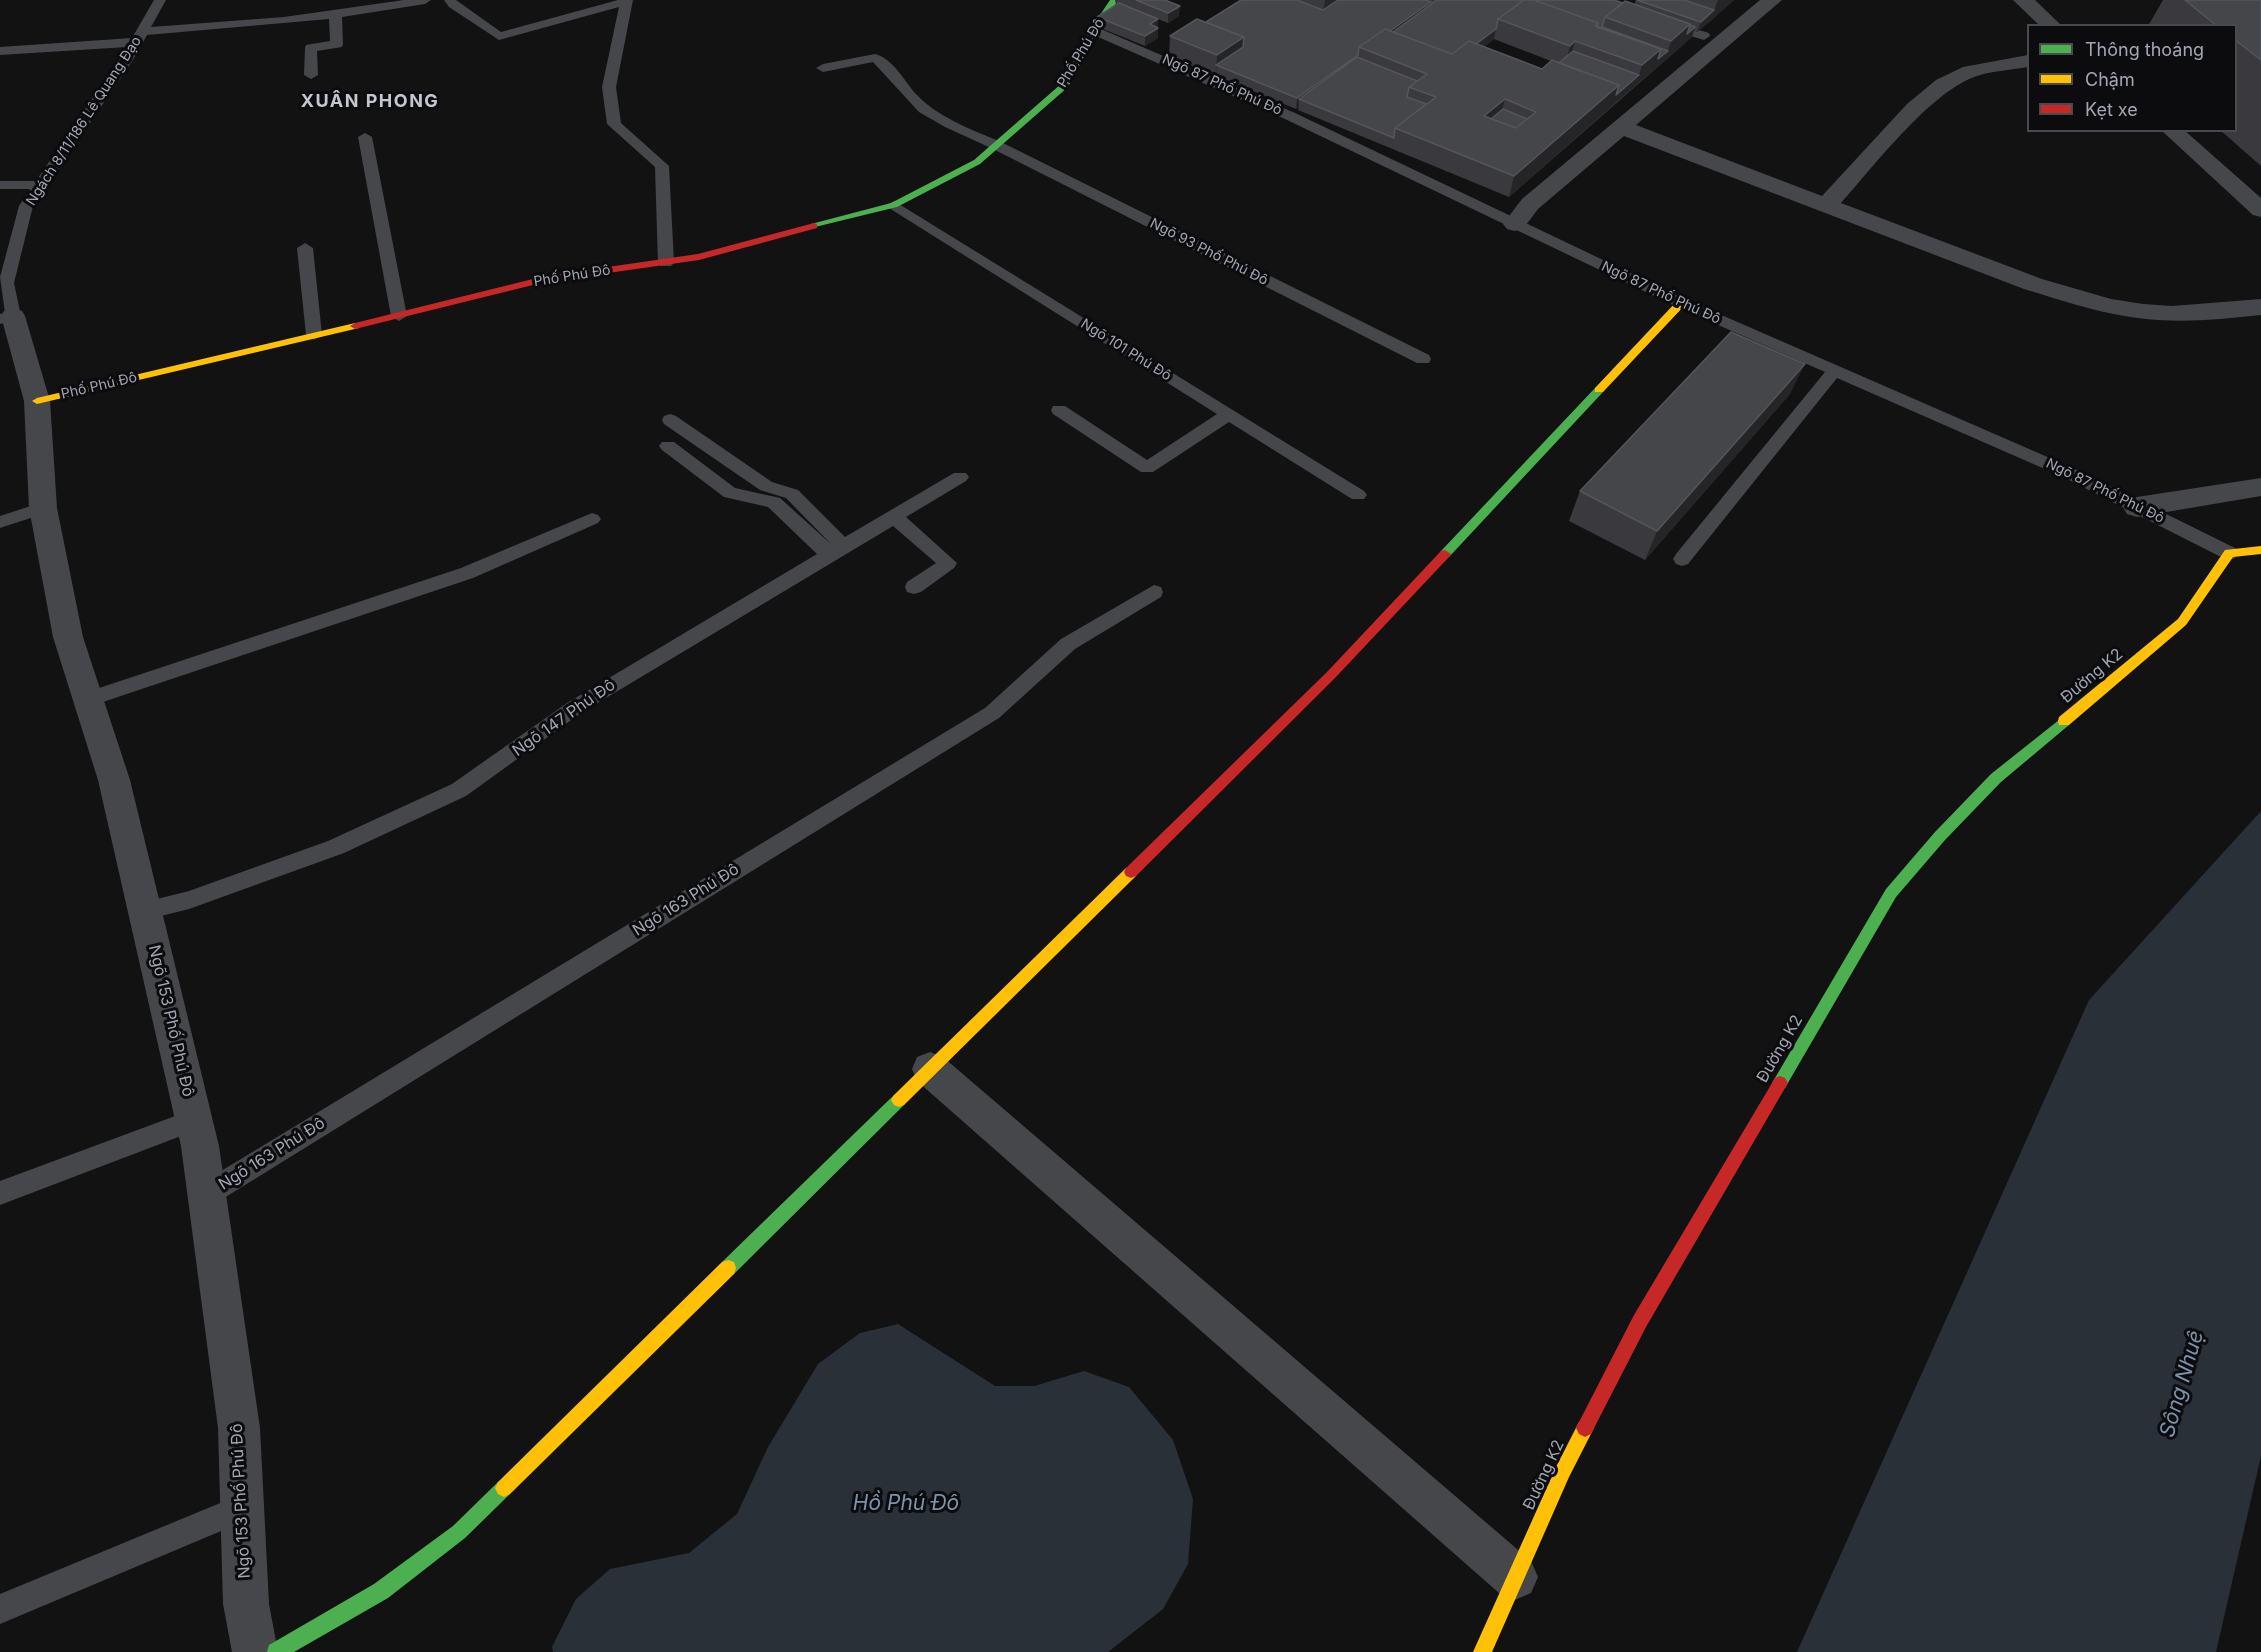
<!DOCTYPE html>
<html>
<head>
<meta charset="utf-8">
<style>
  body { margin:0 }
  #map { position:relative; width:2261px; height:1652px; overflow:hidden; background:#121212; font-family:Inter,sans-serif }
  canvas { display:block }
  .legend { position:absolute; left:2027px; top:24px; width:210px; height:108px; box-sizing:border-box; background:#0c0c0e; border:2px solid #484a50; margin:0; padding:8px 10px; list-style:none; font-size:18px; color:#a3a7b3 }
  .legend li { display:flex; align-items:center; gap:12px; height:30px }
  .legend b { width:30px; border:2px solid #484a50 }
</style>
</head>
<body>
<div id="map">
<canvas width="2261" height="1652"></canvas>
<ul class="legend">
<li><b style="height:8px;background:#4caf50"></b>Thông thoáng</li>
<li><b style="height:8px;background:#ffc107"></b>Chậm</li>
<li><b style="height:8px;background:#c62828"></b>Kẹt xe</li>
</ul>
</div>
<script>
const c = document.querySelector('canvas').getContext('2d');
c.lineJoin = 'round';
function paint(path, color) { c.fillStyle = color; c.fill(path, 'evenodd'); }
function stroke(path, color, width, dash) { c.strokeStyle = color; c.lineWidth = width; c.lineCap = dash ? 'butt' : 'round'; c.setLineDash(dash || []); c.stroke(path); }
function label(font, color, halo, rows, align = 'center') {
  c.font = font + ' Inter,sans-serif'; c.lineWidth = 6; c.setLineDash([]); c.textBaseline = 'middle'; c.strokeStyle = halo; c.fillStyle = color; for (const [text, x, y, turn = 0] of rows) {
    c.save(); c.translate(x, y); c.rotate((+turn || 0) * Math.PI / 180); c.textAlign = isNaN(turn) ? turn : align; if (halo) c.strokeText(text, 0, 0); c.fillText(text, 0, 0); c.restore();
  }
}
const water = new Path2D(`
  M2261,811V1456L2216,1652H1797L2089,1000Z
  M898,1324L995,1386H1034L1084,1371L1129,1387L1173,1440L1193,1499L1188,1564L1163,1609L1108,1652H553L552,1647L576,1599L610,1569L689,1553L737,1514L768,1447L818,1364L860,1333Z`);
const lane = new Path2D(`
  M154,0H166L151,27L284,17L404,0H431L425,4L342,17L343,44L342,47L317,51L318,75L311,79L304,75L305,48L306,45L330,41L329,19L147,35L133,60L33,206L14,283L21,316L19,319L0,324V314L5,313L0,277L19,206L30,189H0V181H36L127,47L0,55V47L132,38Z
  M444,0H456L501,32L618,0H633L616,87L621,123L669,166L674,263L671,266H661L658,263L655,167L607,124L602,87L619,7L499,40L449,7Z
  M1665,20L1709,33L1710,36L1704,40L1661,27L1659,24L1661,21Z
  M1094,26L1295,113L1687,300L2075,469L2235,548L2238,553L2235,558L2229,560L2223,558L2063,477L1837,378L1688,564L1682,566L1676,564L1673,559L1676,554L1825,372L1675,306L1285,119L1089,33L1088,30L1089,27Z
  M875,54C892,58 904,80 915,93C938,118 971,129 1001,142L1429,355L1431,359L1429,363H1417L991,148L945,127L919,112L873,62L823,72L816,68L823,64Z
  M365,133L372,137L407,316L399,321L391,316L358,137Z
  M894,201L1364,491L1367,495L1364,499H1352L1229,422L1153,472H1141L1053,414L1051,410L1053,406H1065L1147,460L1217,414L889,208L887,205Z
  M305,243L313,248L322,335L314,340L306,335L297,248Z
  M670,414L676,416L772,482L798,490L845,537L954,473H966L969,477L966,481L906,517L957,563L954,568L921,592L914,594L907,592L905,587L907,582L936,563L893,526L581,713L466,796L344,853L189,909L145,920L137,918L134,911L137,904L189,891L328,841L452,784L567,703L817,554L768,507L724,497L662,450L659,446L662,442H674L735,488L780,498L832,545L786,498L760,490L664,424L662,420L664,416Z
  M43,502L49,504L52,508L49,512L0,528V516Z
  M592,513L598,515L601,519L598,523L473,578L88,707L81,704L78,699L81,694L461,568Z
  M1154,585L1161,587L1163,592L1161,597L1075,649L999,718L216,1203L207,1206L198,1203L195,1194L198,1185L985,708L1061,639Z
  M194,1109L202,1112L206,1120L202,1128L0,1205V1181Z
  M242,1494L252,1498L256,1508L252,1518L0,1624V1594Z`);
const street = new Path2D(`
  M1760,0H1782L1636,125L1822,196L1907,104L1936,80L1963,67L2028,55V67C2011,70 1990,71 1974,77C1929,94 1874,166 1841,203L2042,279L2111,299L2143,304L2172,306L2261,299V315C2223,319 2184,323 2146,319C2104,315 2064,301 2024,289L1624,136L1538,209L1523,229L1515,231L1507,229L1503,224L1522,199Z
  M2013,0H2035L2062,26H2040Z
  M2161,130H2184L2261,198V217L2253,215Z
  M13,308L22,311L25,316L50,401L57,508L83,637L130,780L219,1146L260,1428L269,1604L278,1652H232L223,1604L218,1428L181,1146L98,780L53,637L29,508L24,401L1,316L4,311Z
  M2261,478V496L2137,517L2127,514L2123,507L2127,500L2137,497Z
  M930,1052L943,1057L1531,1561L1538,1577L1531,1593L1515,1600L1499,1593L917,1081L912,1069L917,1057Z`);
const fast = new Path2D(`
  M1110,0H1118L1098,30L1068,87L980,164L897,207L811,228V224L891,203L974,160L1061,84L1090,30Z
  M1599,387L1604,390L1603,392L1449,557H1441L1439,554L1441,551L1595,388Z
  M2064,716L2070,721L2069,725L2001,782L1945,840L1896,897L1785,1088L1780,1090L1775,1088L1772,1083L1775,1078L1886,889L1935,832L1991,774Z
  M899,1093L904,1095L907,1100L904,1105L734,1274L728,1276L722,1274L720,1268L722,1262L894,1095Z
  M504,1479L510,1482L513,1488L510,1494L465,1538L388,1598L294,1652H267L269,1645L374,1584L453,1526L498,1482Z`);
const slow = new Path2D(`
  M1681,300L1685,301V305L1603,392H1595V388L1677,301Z
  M355,323L360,326L359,328L37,404L32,401L37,398Z
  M2261,546V554L2233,557L2186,625L2069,725H2059L2058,721L2059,717L2178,619L2225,550Z
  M1131,866L1136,868L1138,872L1136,876L904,1105L899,1107L894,1105L891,1100L894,1095L1126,868Z
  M728,1260L734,1262L736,1268L734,1274L510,1494L504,1497L498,1494L495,1488L498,1482L722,1262Z
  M1585,1419L1591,1422L1594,1428L1569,1477L1492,1652H1473L1557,1465L1579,1422Z`);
const jam = new Path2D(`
  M814,223L817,224V228L699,260L545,282L355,329L350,326L355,323L545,276L698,254Z
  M1445,550L1451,554L1449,557L1335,678L1136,876L1131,878L1126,876L1124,872L1126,868L1327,672L1441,551Z
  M1780,1076L1785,1078L1788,1083L1785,1088L1646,1327L1591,1434L1585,1437L1579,1434L1576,1428L1579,1422L1634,1315L1775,1078Z`);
const wall = new Path2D(`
  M1115,0H1165L1179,16L1168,23L1115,2Z
  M1241,0H1614L1623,3L1634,5L1636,0H1734L1697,32L1694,31L1692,37L1509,197L1298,110L1299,107L1296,109L1169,56L1170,36L1206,22ZM1494,39L1551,61L1542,69L1484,47Z
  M2163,0H2261V166L2220,130H2235V26H2148Z
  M1097,17L1158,27V38L1145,46L1098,27Z
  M1790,394L1645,560L1569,521L1580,491Z`);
const shadedWall = new Path2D(`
  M1325,0H1341L1322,20Z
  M1718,0H1734L1711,21L1714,10Z
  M1431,2L1429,12L1365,50Z
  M1180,6L1179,16L1168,23V13Z
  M1714,10L1711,21L1697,32L1701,22Z
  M1158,19V38L1145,46V36L1150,24Z
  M1690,24L1687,34L1695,27L1692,37L1613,105L1616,95L1639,75L1642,65L1661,49L1668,51L1671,41Z
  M1496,29L1494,39L1448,75L1450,64Z
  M1244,37L1243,57L1216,65V76L1217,55Z
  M1575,41L1570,61L1565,66L1570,46Z
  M1358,55L1356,65L1299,99V107L1296,109L1297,98Z
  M1619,85L1613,105L1509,197L1514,176Z
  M1505,99L1500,119L1489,129L1484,116Z
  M1805,364L1790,394L1645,560L1657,531Z`);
const building = new Path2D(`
  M1136,0H1165L1180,6L1168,13Z
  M1241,0H1297L1323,10L1338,0H1425L1431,2L1390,31L1385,29L1359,47L1358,55L1297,98L1216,65L1243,47L1244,37L1206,22Z
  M1437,0H1524L1498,19L1496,29L1476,44L1469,41L1452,54L1393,32Z
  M1524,0H1534L1598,23L1595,26L1661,49L1642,65L1575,41L1570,46L1498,19Z
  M1534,0H1614L1623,3L1605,17L1602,27L1668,51L1658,59L1661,49L1597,27L1598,23Z
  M1637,0H1684L1714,10L1701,22Z
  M2185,0H2261V60L2235,40V26H2217Z
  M1625,1L1690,24L1671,41L1605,17Z
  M1119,3L1158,19L1150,24L1158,28L1145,36L1097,17Z
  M1197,19L1244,37L1217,55L1170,36Z
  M1690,25L1695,27L1687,34Z
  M1385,29L1452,54L1469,41L1542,69L1552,60L1619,85L1514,176L1395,128L1436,97L1409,87L1427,74L1359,47ZM1505,99L1536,112L1516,128L1484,116Z
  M1573,51L1639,75L1616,95L1619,85L1559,63Z
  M1357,57L1417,81L1409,87L1407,97L1426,104L1395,128L1394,138L1299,99Z
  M1503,109L1527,119L1516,128L1491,119Z
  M1731,332L1805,364L1657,531L1580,491Z`);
const farStreetnames = [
  ["Phố Phú Đô",1081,53,-59],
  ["Ngõ 87 Phố Phú Đô",1222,85,24],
  ["Ngách 8/11/186 Lê Quang Đạo",84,121,-57],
  ["Ngõ 93 Phố Phú Đô",1209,252,27],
  ["Phố Phú Đô",572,276,-9],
  ["Ngõ 87 Phố Phú Đô",1661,293,25],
  ["Ngõ 101 Phú Đô",1126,350,32],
  ["Phố Phú Đô",99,386,-13],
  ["Ngõ 87 Phố Phú Đô",2105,491,26]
];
const streetNames = [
  ["Đường K2",2092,676,-40],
  ["Ngõ 147 Phú Đô",564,718,-35],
  ["Ngõ 163 Phú Đô",686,900,-32],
  ["Ngõ 153 Phố Phú Đô",171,1021,77],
  ["Đường K2",1780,1049,-60],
  ["Ngõ 163 Phú Đô",272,1154,-32],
  ["Đường K2",1544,1475,-65],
  ["Ngõ 153 Phố Phú Đô",241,1501,-93]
];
const farDistrictnames = [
  ["XUÂN PHONG",370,102]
];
const nearWaternames = [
  ["Sông Nhuệ",2182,1384,-74],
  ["Hồ Phú Đô",906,1504]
];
paint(water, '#293037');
paint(lane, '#46474b');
paint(street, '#46474b');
paint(fast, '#4caf50');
paint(slow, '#ffc107');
paint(jam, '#c62828');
paint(wall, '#3a3a3e');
paint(shadedWall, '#252527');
paint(building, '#45464a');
stroke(building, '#54555b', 1.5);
label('14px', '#a3a7b3', '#0c0c0e', farStreetnames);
label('16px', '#a3a7b3', '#0c0c0e', streetNames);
c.letterSpacing = '1.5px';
label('bold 18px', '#c4c6cf', '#0c0c0e', farDistrictnames);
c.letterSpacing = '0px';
label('italic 21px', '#7a93ae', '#0c0c0e', nearWaternames);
</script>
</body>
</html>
